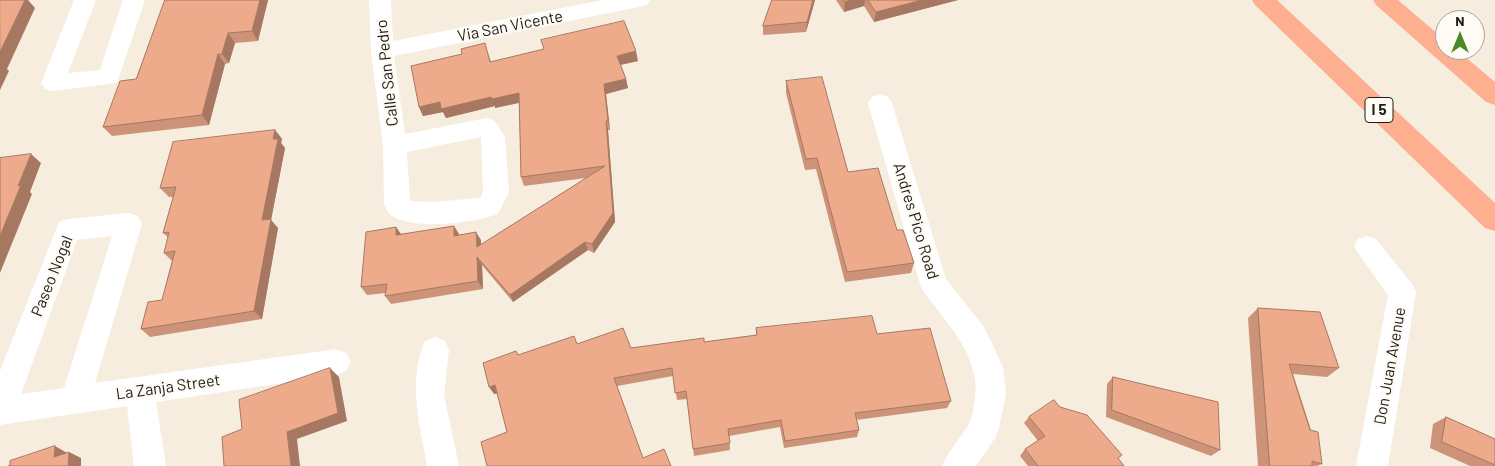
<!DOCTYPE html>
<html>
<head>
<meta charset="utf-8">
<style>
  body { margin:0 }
  #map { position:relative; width:1495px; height:466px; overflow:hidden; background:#f6edde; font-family:Barlow,sans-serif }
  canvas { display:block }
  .north { position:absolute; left:1435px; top:10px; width:50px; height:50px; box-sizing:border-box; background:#fefbf5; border:1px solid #a5a19c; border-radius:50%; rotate:0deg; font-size:14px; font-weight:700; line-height:20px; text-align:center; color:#1f1b16 }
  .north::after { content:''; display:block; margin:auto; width:18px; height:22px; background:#4d8826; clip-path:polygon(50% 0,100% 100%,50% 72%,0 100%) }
</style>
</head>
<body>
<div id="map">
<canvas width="1495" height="466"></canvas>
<div class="north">N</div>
</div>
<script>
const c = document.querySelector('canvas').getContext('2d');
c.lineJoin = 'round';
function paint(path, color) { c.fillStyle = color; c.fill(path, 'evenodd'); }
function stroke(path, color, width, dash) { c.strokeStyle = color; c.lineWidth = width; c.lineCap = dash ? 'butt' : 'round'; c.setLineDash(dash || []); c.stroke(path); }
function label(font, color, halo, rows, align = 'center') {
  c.font = font + ' Barlow,sans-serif'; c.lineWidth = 4.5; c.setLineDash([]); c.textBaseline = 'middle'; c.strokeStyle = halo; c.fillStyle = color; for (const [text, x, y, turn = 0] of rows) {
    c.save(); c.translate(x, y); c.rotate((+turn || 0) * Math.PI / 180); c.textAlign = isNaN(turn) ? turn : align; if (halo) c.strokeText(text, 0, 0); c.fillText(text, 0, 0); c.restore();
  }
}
const minor = new Path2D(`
  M74,0H96L68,73L100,70L123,0H145L117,83L53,91L45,89L41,83Z
  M369,0H391L393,41L603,0H650L647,5L639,7L394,56L405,134L487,118L495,121L505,137L509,192L498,214C473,223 417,230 394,217C389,215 387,210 384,205L383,145L371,51ZM481,137L483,192L480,198L432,202L410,201L407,152Z
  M880,94L888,97L892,103L946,279L984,327L1003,367L1006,394L999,428L995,438L976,466H942C949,450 961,438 969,424C972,418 973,411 974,405C984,360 949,326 924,292L920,284L868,103L872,97Z
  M129,213L138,216L142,224L95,383L336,349L346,353L351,362L346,371L336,375L156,402L166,466H134L127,406L0,425V371L59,222L68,219ZM112,236L64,388L21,394L77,240Z
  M1367,236L1376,239L1412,284L1416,292L1388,466H1356L1388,295L1354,247L1358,239Z
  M435,337L445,341L449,350L444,395L459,466H427C420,425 407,381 425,341Z`);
const motorway = new Path2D(`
  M1252,0H1277L1495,203V231L1485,228L1255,5Z
  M1373,0H1398L1445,40V50H1457L1495,82V105L1486,102L1376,5Z`);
const wall = new Path2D(`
  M165,0H268L258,41L235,43L229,63L225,64L209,125L112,136L103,127L136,79Z
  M772,0H815L806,32L763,35V26Z
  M836,0H958L874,22L864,6L844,12Z
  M488,53L491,62L638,61L621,65L626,79L628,88L606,94L610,130H608L615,222L594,253L588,250L513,302L482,265L483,289L391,304L385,296L386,293L367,295L361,287L396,227L401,234L459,235L481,240V245L586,178L524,186L521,177L519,103L495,108V106L446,118L443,112L423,116L419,107Z
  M786,81L848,172L897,230L914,263L911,273L845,282L816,169L805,170L786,93Z
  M275,130L282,139L281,143L285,148L271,220L278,228L262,319L150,337L141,329L162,300L172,261L164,253L168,237L163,233L173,197H169L160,188Z
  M1258,308L1339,368L1327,377L1293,374L1322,464L1317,466H1258L1248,318Z
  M756,328L877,334L951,401L947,408L856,420L859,430L857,437L784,448L780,427L729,436L730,450L694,456L687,399L677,400L673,376L617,386L643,458L671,466L507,432L497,393L494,394L516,351L518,355L578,344L631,348L704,342L756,335Z
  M1113,377L1220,450L1211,456L1106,417L1107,384Z
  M1060,407L1118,459L1124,466H1028L1020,456L1025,449L1038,441L1024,423L1029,417Z
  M1446,417L1495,439V466H1470L1430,448L1433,424Z`);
const shadedWall = new Path2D(`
  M25,0H28L35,8L7,69L9,71L0,90V52Z
  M260,0H268L258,41L252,31Z
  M813,0H815L806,32L807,22Z
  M852,0H865L864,6L844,12L845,2Z
  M922,0H958L874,22L876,12Z
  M228,33L235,43L229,63L222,54Z
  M636,51L638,61L619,65L617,56Z
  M218,54L225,64L209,125L202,115Z
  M626,79L628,88L606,94L610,130L608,121L604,84Z
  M519,93L522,102L495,108V106L446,118L443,112L423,116L419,107L440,102L491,97Z
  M606,121L608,130L615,222L594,253L592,244L613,213Z
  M275,130L282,139L281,143L285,148L271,220L278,228L262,319L254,311L262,220Z
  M31,154L41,163L30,192L32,194L0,273V236L18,186Z
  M454,226L459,234V244L454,236Z
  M396,227L402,236L396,235Z
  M476,232L481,240V256L477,247Z
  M585,242L588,250L513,302L510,295Z
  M477,257L482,265L483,289L478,281Z
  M330,368L339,377L347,421L297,439L300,466H291L287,432Z
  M495,385L500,393L494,394L489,387Z
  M55,446L67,453L54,457Z
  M69,452L81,458V466H68Z`);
const building = new Path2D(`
  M0,0H25L0,52Z
  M165,0H260L252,31L228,33L222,54H218L202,115L103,127L120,81L136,79Z
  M772,0H813L807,22L763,26Z
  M844,0H852L845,2Z
  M868,0H922L876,12Z
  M624,21L636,51L617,56L626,79L604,84L608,121H606L613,213L592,244L585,242L510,295L477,257L478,281L385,296L387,284L361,287L366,232L396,227V235L454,226V236L476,232L477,247L605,166L521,177L519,93L492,99L491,97L441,109L440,102L419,107L411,66L462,54L461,49L485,43L490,62L544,49L541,40Z
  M822,77L848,172L878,168L897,230H903L914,263L847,272L817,158L806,159L786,81Z
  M275,130L273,139H278L262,220L271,219L254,311L141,329L148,302L162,300L175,251L164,253L169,232L163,233L176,187L160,188L173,142Z
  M31,154L18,186L21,185L0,236V158Z
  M1258,308L1320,312L1339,368L1289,364L1310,430L1318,432L1322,464L1312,461V466H1270Z
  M872,316L877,334L930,328L951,401L855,413L859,430L785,441L781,420L728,429L730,443L693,449L686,391L675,393L672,368L614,378L643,458L664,449L671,466H487L481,442L507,432L495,385L489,387L483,363L516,351L518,355L574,336L577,344L623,328L631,348L704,338V342L757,335L756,328Z
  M330,368L338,413L287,432L291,466H224L222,437L242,429L239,400Z
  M1113,377L1218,402L1220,450L1112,410Z
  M1054,400L1060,407L1087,415L1122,455L1118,458L1124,466H1038L1025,449L1045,436L1029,417Z
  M1446,417L1495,439V465L1442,442Z
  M55,446L54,457L69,452L68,466H8H10V461Z`);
const shields = [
  [1379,110,28]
];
const shieldNames = [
  ["I 5",1379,110]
];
const streetNames = [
  ["Via San Vicente",510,26,-11],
  ["Calle San Pedro",387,73,-96],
  ["Andres Pico Road",916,221,73],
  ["Paseo Nogal",52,276,-68],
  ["Don Juan Avenue",1390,366,-80],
  ["La Zanja Street",168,387,-8]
];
paint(minor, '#fff');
paint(motorway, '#fdaf90');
paint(wall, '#cc9378');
paint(shadedWall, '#a67862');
paint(building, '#edab8c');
stroke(building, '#a67862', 1);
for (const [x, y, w] of shields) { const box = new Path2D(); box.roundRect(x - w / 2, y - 12.5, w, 25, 4); c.fillStyle = '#fefbf5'; c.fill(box); stroke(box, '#1f1b16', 1); }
label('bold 15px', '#1f1b16', null, shieldNames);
label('16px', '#1f1b16', '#fefbf5', streetNames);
</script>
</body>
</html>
